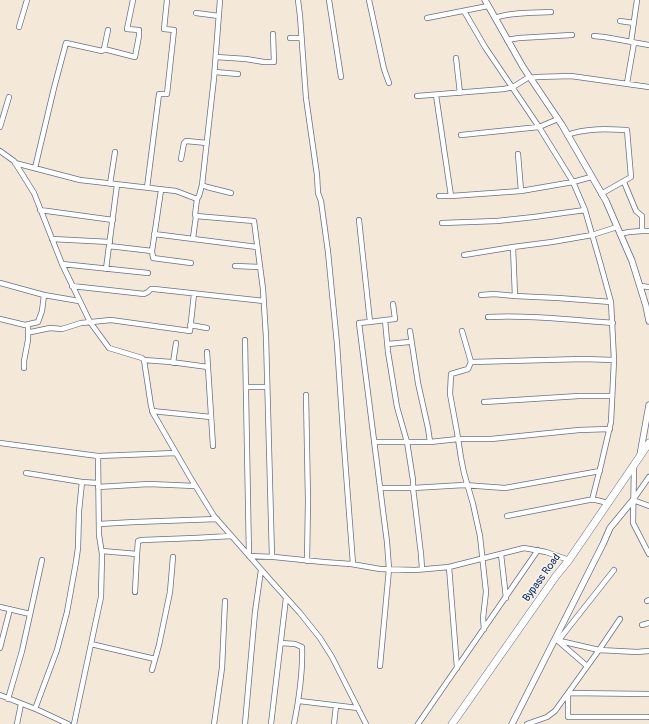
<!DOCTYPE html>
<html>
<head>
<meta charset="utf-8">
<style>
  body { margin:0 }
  canvas { display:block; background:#f4e9d8 }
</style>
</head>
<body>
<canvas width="649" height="724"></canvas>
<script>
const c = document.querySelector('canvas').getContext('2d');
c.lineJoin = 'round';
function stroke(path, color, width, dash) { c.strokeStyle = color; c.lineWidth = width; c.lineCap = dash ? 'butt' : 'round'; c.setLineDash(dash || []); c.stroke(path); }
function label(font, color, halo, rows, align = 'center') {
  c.font = font + ' Pangolin,sans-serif'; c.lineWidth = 3; c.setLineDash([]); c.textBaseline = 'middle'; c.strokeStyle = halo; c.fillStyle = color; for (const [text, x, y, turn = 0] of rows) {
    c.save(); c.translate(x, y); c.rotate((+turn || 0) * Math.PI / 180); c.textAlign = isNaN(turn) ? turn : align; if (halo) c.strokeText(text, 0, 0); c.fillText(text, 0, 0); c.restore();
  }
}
const minor = new Path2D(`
  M298,0L300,16L306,98L317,175L318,193L321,201L328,252L337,344L344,446L353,564
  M329,0L341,77
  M369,0L384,69L389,83
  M464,11L485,47L539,127L573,182L585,210L600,262L611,302L614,360L611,422L601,465L592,500
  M196,13L219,16
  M427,18L488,6
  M495,18C510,12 534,13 551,12
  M620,21L634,23
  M19,27L27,0
  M108,30L104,49L135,57L139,36V30L127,29L133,0
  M594,36L604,37L649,45
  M290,38H301
  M507,40L519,38L572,35
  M631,42L637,0
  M216,57L246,59L264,62H274L273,34
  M456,58L460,93
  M215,72L238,74
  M530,78L537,77L571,76L649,87
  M627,83L634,43
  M436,95L451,196
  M417,96L504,89L513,87L529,77
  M0,127L9,97
  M461,135L539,127L558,119
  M567,135C587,128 606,129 627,130L631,177L601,194
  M0,151L14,161L34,193L62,264L90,322L109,348L142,358L144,360L151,406L153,413L190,477L214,516L273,583L300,613L320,638L332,657L366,724
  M518,154L521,191
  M181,159L184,143L186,141L207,143
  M15,163L80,180L176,191L197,199L195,215L196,216L254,221L263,289L266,337L272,557
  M35,168L54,88L66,43L102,51L104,49
  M110,184L115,152
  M202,185L207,187L231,193
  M147,188L159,94H167L174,30L164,29L167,0
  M161,190L152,251L153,258L191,263
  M439,196H451L521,191L573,182L591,177
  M197,199L199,196L202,185L214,78L220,0
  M40,210L113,220
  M359,220L370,322L359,323L387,542L389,569L380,666
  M442,223L497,221L534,217L585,210
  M642,231H649
  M154,234L257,247
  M620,234L629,232L642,231V216L636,211L624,182
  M193,238L196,216
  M52,239L110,242
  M109,246L152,251
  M513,247L515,296L558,298L611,302
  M464,255L513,247L552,242L592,235L617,227
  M62,264L148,273
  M235,266L260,267
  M106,269L117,185
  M0,283L44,295L79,301
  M72,286L144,294L148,292L151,289H154L264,301
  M640,286L649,287
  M481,295L494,294L515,296
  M488,317C529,315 571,320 613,323
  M0,319L25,325L38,322L42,311L44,295
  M385,320L395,319L393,304
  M370,322L385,320L388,352L397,407L407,442L413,480V488L421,554L422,569
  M190,325L207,328
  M410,331L418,383L428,428L430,442
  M462,331L471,362L583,359L614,360
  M31,332L50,328L62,329L81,323L111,320L190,331L194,294
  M245,340L249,556L274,557L323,562L351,564L380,569L415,570L449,567L524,548L546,552L569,560
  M388,344L409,342
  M207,352L213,446
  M144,360L171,362L208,367
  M471,362L468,369L451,374L450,394L457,432L461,458L464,473L473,504L480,536L486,592L483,618L484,629
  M173,363L176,343
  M24,368V361L28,340V325
  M246,387H267
  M306,395L308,501L307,561
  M484,402L579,396H612
  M152,411L211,417
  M374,442H430L458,439H491L579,430L610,429
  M0,443L98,456L176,453
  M634,466L633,523L649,554
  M26,473L82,482L98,483
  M649,477L633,500L649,506
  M98,487L149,484L195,486
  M381,488H413L464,485L505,488L600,471
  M507,516L589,500H596L608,503
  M99,524L135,522L217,519
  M102,551L137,554
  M501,554L506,598
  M449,567L457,668
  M135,592L137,554L138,541L142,540L195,538L231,536
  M647,601L649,600
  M0,607L30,614
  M642,625L649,623
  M560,641L599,650L637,652L649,651
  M281,643L295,644L302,647C303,673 299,699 294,724
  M91,644L155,659
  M0,648L10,609
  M587,666L558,641L614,570
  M152,670L159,645L170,592L173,557
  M0,695L38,710L68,724
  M8,699L22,651L42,560
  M299,701L358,708
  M35,709L57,650L67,612L76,562L78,548L79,511L82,482
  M648,717H568V693L649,694
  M17,724L21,704
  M74,724L101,597L102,554L99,535L98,456
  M214,724L222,668L225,601
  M245,724L255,612L261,570
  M271,724L286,598
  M334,724L336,706
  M418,724L538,550
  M527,724L547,717L555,711L599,650L620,619`);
const tertiary = new Path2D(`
  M485,0L523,67L562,125L606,201L632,261L646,306L649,321
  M640,455L649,405
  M512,724L603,544L610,528L633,500`);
const primary = new Path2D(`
  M452,724L556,576L569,560L649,443`);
const streetNames = [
  ["Bypass Road",542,578,-54]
];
stroke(minor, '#677089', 6);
stroke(tertiary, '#677089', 7);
stroke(primary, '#677089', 8);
stroke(minor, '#fff', 4.5);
stroke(tertiary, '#fff', 5.5);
stroke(primary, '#fff', 7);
label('11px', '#1b2f5e', '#f6f6f2', streetNames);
</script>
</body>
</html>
